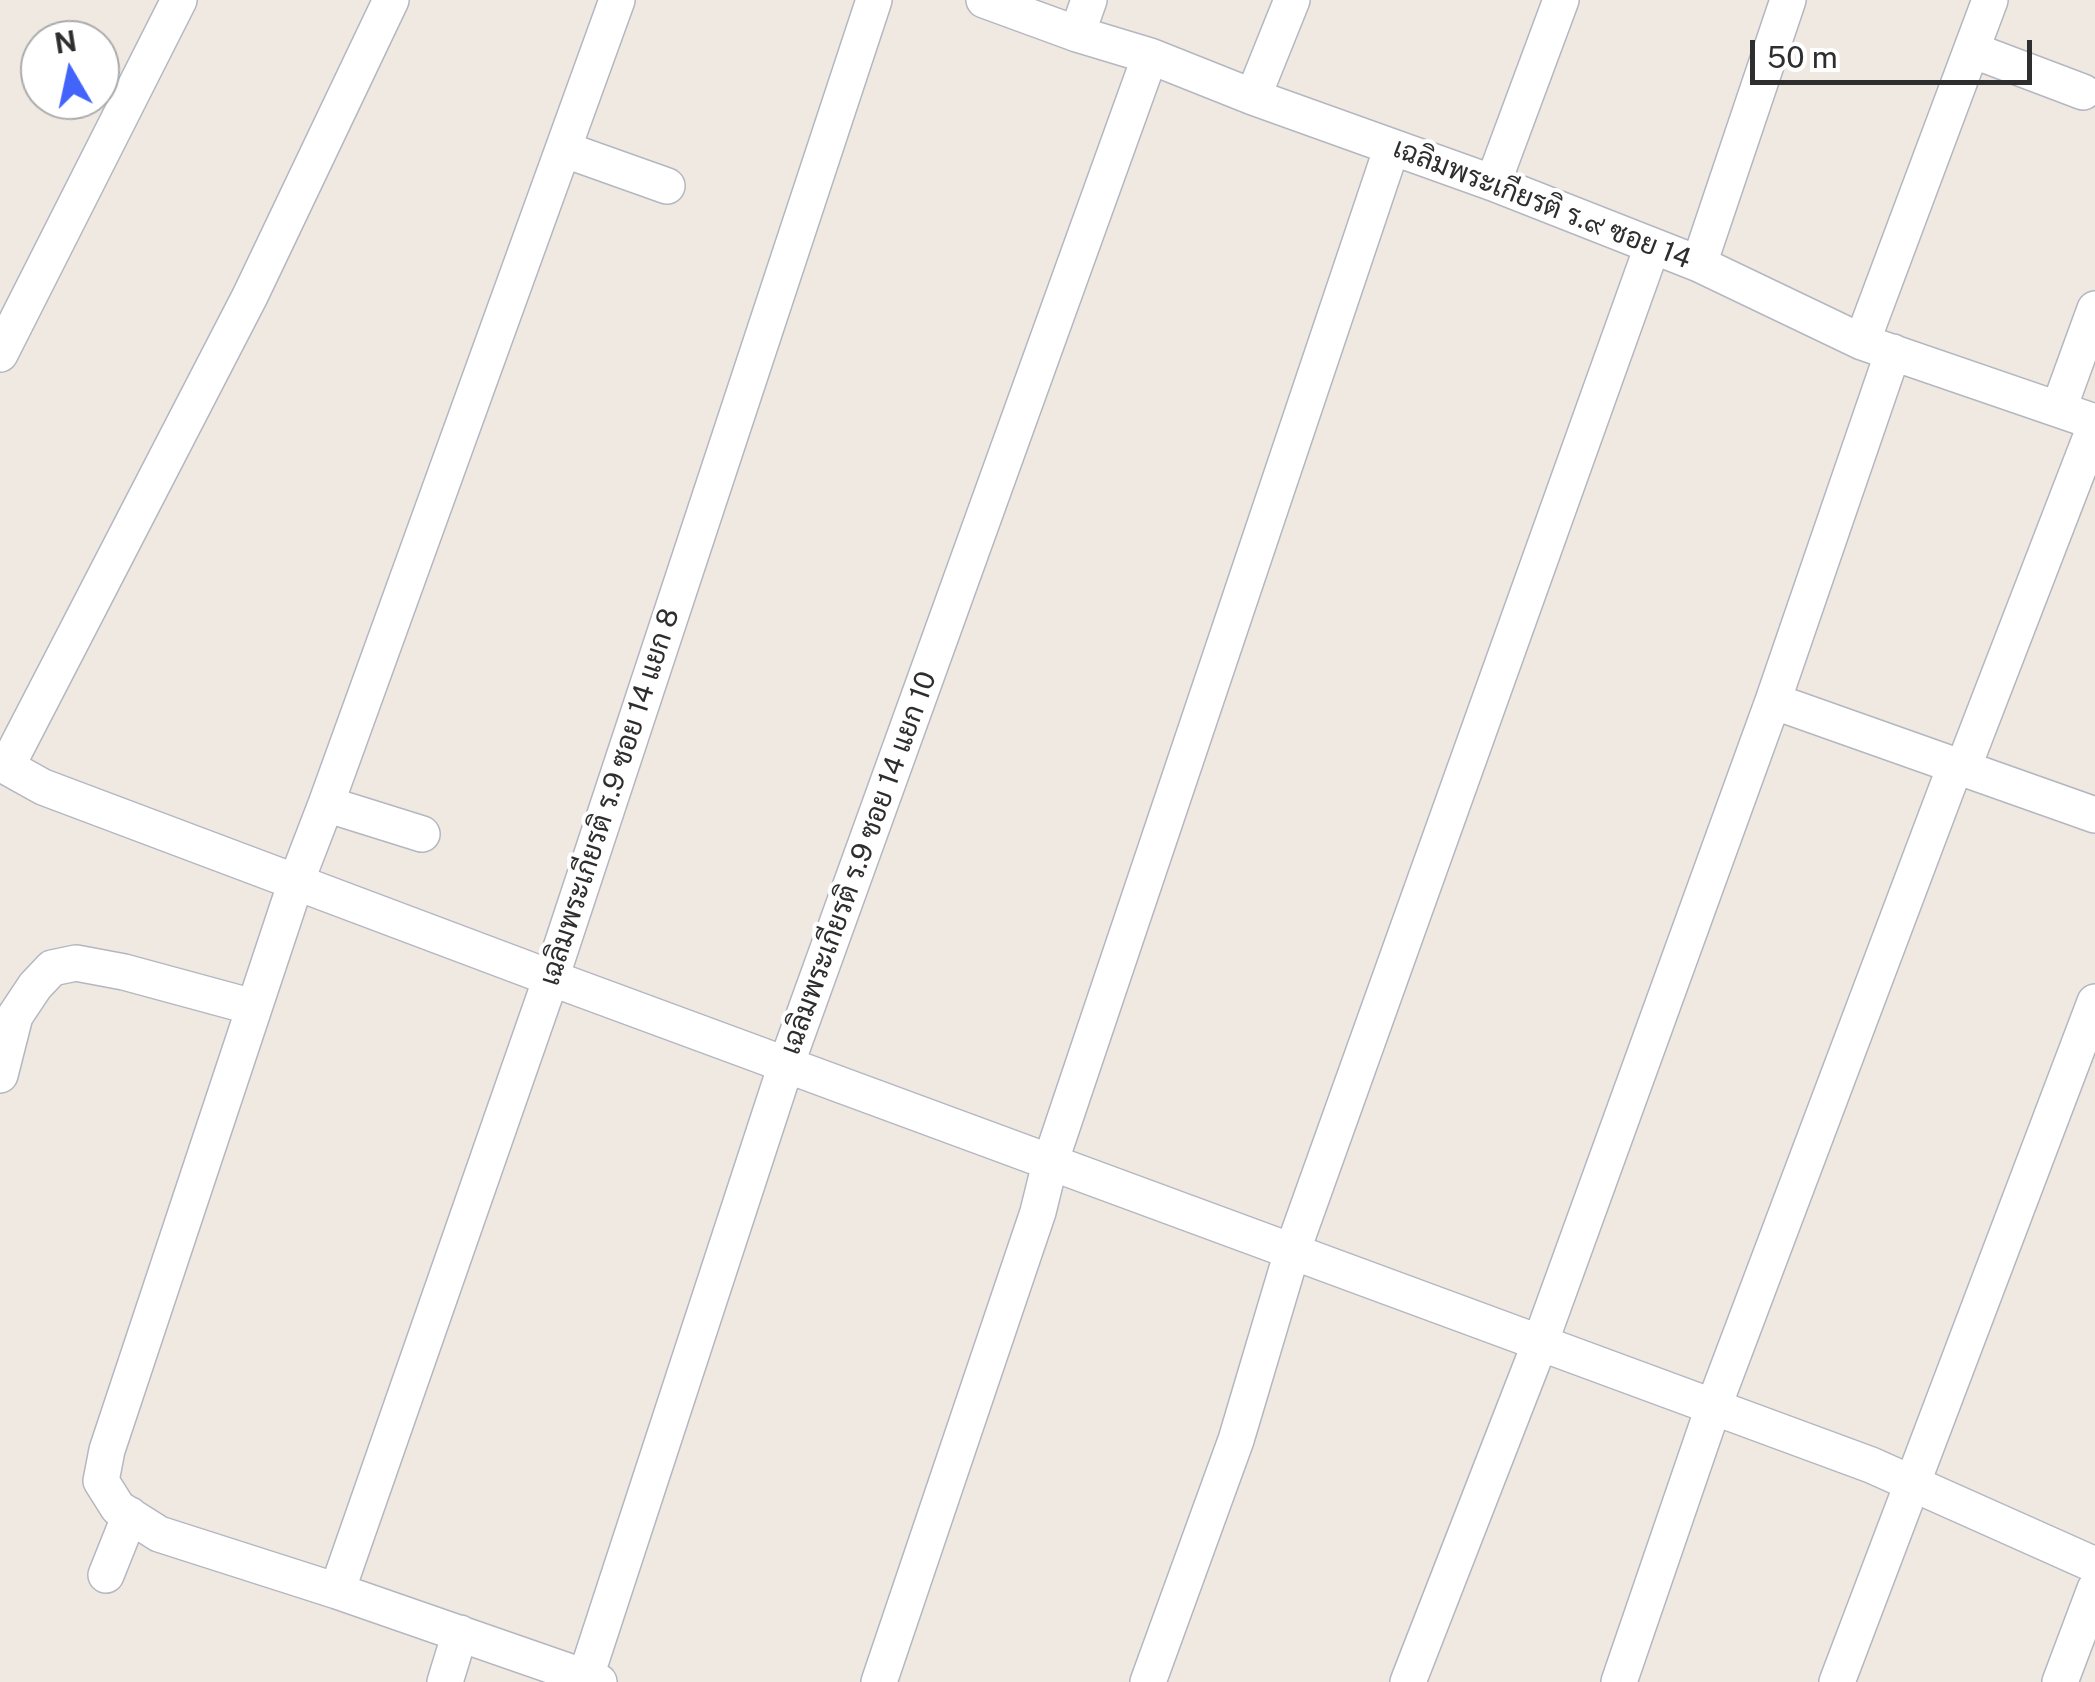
<!DOCTYPE html>
<html>
<head>
<meta charset="utf-8">
<style>
  body { margin:0 }
  #map { position:relative; width:2095px; height:1682px; overflow:hidden; background:#efe9e1; font-family:"Public Sans",sans-serif }
  canvas { display:block }
  .north { position:absolute; left:20px; top:20px; width:100px; height:100px; box-sizing:border-box; background:#fff; border:2px solid #ababab; border-radius:50%; rotate:351deg; font-size:28px; font-weight:700; line-height:40px; text-align:center; color:#2e2e2e }
  .north::after { content:''; display:block; margin:auto; width:35px; height:45px; background:#4264fb; clip-path:polygon(50% 0,100% 100%,50% 72%,0 100%) }
  .scale { position:absolute; left:1750px; top:40px; width:282px; height:45px; box-sizing:border-box; border:5px solid #2e2e2e; border-top:0; padding-left:12px; font-size:30px; line-height:35px; white-space:nowrap; color:#2e2e2e; -webkit-text-stroke:8px #fff; paint-order:stroke }
</style>
</head>
<body>
<div id="map">
<canvas width="2095" height="1682"></canvas>
<div class="north">N</div>
<div class="scale">50 m</div>
</div>
<script>
const c = document.querySelector('canvas').getContext('2d');
c.lineJoin = 'round';
function stroke(path, color, width, dash) { c.strokeStyle = color; c.lineWidth = width; c.lineCap = dash ? 'butt' : 'round'; c.setLineDash(dash || []); c.stroke(path); }
function label(font, color, halo, rows, align = 'center') {
  c.font = font + ' "Public Sans",Sarabun,sans-serif'; c.lineWidth = 8; c.setLineDash([]); c.textBaseline = 'middle'; c.strokeStyle = halo; c.fillStyle = color; for (const [text, x, y, turn = 0] of rows) {
    c.save(); c.translate(x, y); c.rotate((+turn || 0) * Math.PI / 180); c.textAlign = isNaN(turn) ? turn : align; if (halo) c.strokeText(text, 0, 0); c.fillText(text, 0, 0); c.restore();
  }
}
const minor = new Path2D(`
  M984,0L1077,34L1150,56L1253,97L1493,183L1699,264L1862,342L2095,422
  M1077,34L1089,0
  M1972,50L2083,92
  M1253,97L1292,0
  M563,149L667,186
  M1493,183L1561,0
  M1699,264L1788,0
  M1862,342L1990,0
  M0,354L179,0
  M2059,408L2095,309
  M1773,701L2095,815
  M0,763L43,787L551,978L1871,1465L2095,1565
  M7,766L250,296L391,0
  M1963,768L2095,426
  M326,804L422,834
  M0,1075L15,1016L35,986L52,968L76,963L124,972L253,1007
  M106,1575L130,1515
  M337,1591L551,978L874,0
  M586,1676L786,1065L1150,56
  M445,1682L460,1633
  M599,1682L337,1591L159,1534L118,1508L101,1481L107,1450L296,882L326,804L617,0
  M879,1682L1038,1212L1050,1163L1392,147
  M1148,1682L1236,1440L1292,1252L1652,247
  M1408,1682L1540,1343L1773,701L1893,352
  M1619,1682L1713,1408L1956,764
  M1837,1682L2095,1002
  M2060,1682L2095,1589`);
const streetNames = [
  ["เฉลิมพระเกียรติ ร.๙ ซอย 14",1542,204,21],
  ["เฉลิมพระเกียรติ ร.9 ซอย 14 แยก 8",610,797,-72],
  ["เฉลิมพระเกียรติ ร.9 ซอย 14 แยก 10",859,863,-70]
];
stroke(minor, '#b4b7c1', 38);
stroke(minor, '#fff', 35);
label('28px', '#2e2e2e', '#fff', streetNames);
</script>
</body>
</html>
